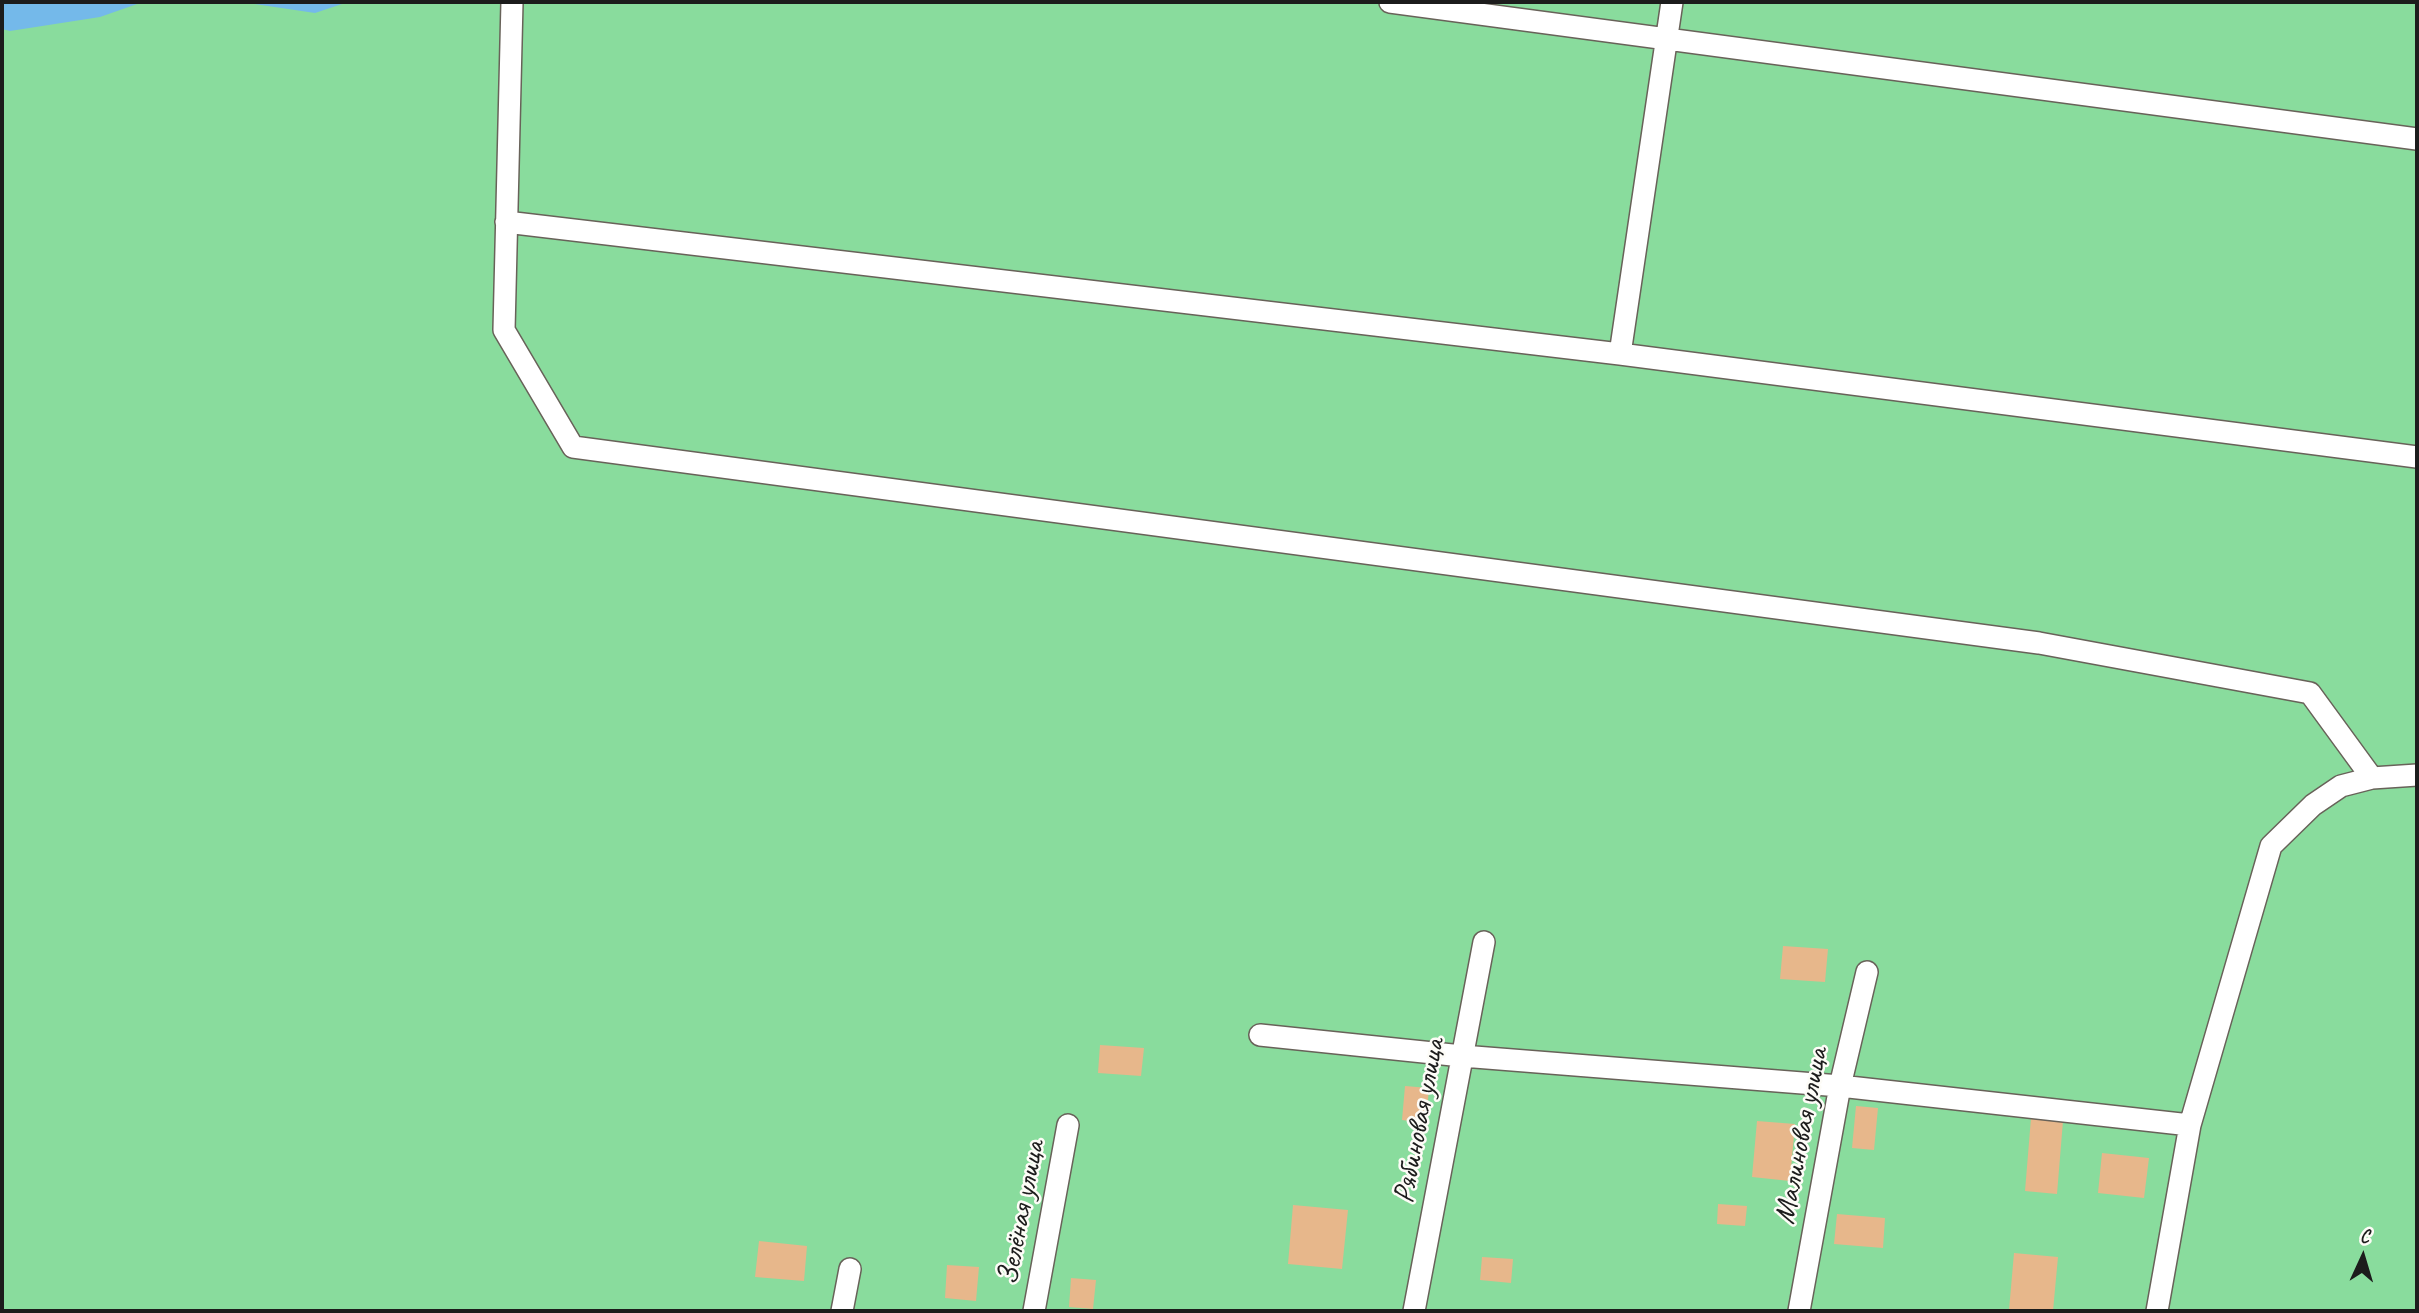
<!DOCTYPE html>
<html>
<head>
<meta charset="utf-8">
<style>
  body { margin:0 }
  #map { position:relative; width:2419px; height:1313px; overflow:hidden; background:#f4e4cb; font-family:Caveat,sans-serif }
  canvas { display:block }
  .frame { position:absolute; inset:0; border:4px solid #1c1c1c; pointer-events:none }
  .north { position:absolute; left:2328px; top:1222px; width:70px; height:70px; -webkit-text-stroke:5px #fdfcf7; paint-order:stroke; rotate:4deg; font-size:19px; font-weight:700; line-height:28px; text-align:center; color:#1c1c1c }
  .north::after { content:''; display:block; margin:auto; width:24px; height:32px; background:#1c1c1c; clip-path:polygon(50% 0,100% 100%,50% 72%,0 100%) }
</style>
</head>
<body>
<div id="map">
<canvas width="2419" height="1313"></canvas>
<div class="frame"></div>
<div class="north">С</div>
</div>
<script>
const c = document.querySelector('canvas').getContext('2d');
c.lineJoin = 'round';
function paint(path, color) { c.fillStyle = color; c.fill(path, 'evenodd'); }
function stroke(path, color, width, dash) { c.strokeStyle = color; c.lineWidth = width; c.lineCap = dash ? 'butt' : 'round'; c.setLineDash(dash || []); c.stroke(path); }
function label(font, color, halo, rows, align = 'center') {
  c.font = font + ' Caveat,sans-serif'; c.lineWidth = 5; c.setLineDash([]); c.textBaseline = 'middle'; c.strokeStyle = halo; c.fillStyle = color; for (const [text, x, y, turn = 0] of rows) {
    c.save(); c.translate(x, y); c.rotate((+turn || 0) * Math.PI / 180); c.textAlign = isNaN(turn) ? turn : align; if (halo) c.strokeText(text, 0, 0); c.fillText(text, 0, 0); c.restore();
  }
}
const green = new Path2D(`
  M2,2H2417V1311H2Z`);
const water = new Path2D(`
  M2,2H143L100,17L10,31L2,29Z
  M241,2H348L315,13Z`);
const building = new Path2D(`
  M1783,946L1828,949L1825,982L1780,979Z
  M1100,1045L1144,1048L1141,1076L1098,1073Z
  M1405,1086L1429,1088L1426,1123L1402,1120Z
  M1856,1106L1878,1108L1874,1150L1852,1148Z
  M2031,1118L2063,1121L2057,1194L2025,1191Z
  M1757,1121L1795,1124L1790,1181L1752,1177Z
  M2102,1153L2149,1158L2144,1198L2098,1193Z
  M1718,1204L1747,1206L1745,1226L1717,1224Z
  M1293,1205L1348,1210L1342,1269L1288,1264Z
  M1837,1214L1885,1218L1883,1248L1834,1244Z
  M759,1241L807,1246L804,1281L755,1277Z
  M2014,1253L2058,1257L2053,1311L2009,1310Z
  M1482,1257L1513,1259L1511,1283L1480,1280Z
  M947,1265L979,1267L976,1301L945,1298Z
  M1071,1278L1096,1280L1093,1309L1069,1307Z`);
const lane = new Path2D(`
  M512,2L504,330L573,447L2039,643L2310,693L2372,778
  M1390,2L2417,139
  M506,222L1620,354L2417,457
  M1620,354L1672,2
  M1260,1035L1462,1056L1840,1086L2190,1125
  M842,1311L850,1269
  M1034,1311L1068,1125
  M1414,1311L1484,942
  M1799,1311L1840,1086L1867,972
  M2157,1311L2190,1125L2271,846L2313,805L2341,786L2372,778L2417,775`);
const streetNames = [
  ["Рябиновая улица",1420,1121,-79],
  ["Малиновая улица",1802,1136,-79],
  ["Зелёная улица",1022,1213,-79]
];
paint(green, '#89dc9d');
paint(water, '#74b9ea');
paint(building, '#e7b78b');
stroke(lane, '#686259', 24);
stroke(lane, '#fff', 21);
label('30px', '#1c1c1c', '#fdfcf7', streetNames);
</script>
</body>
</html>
